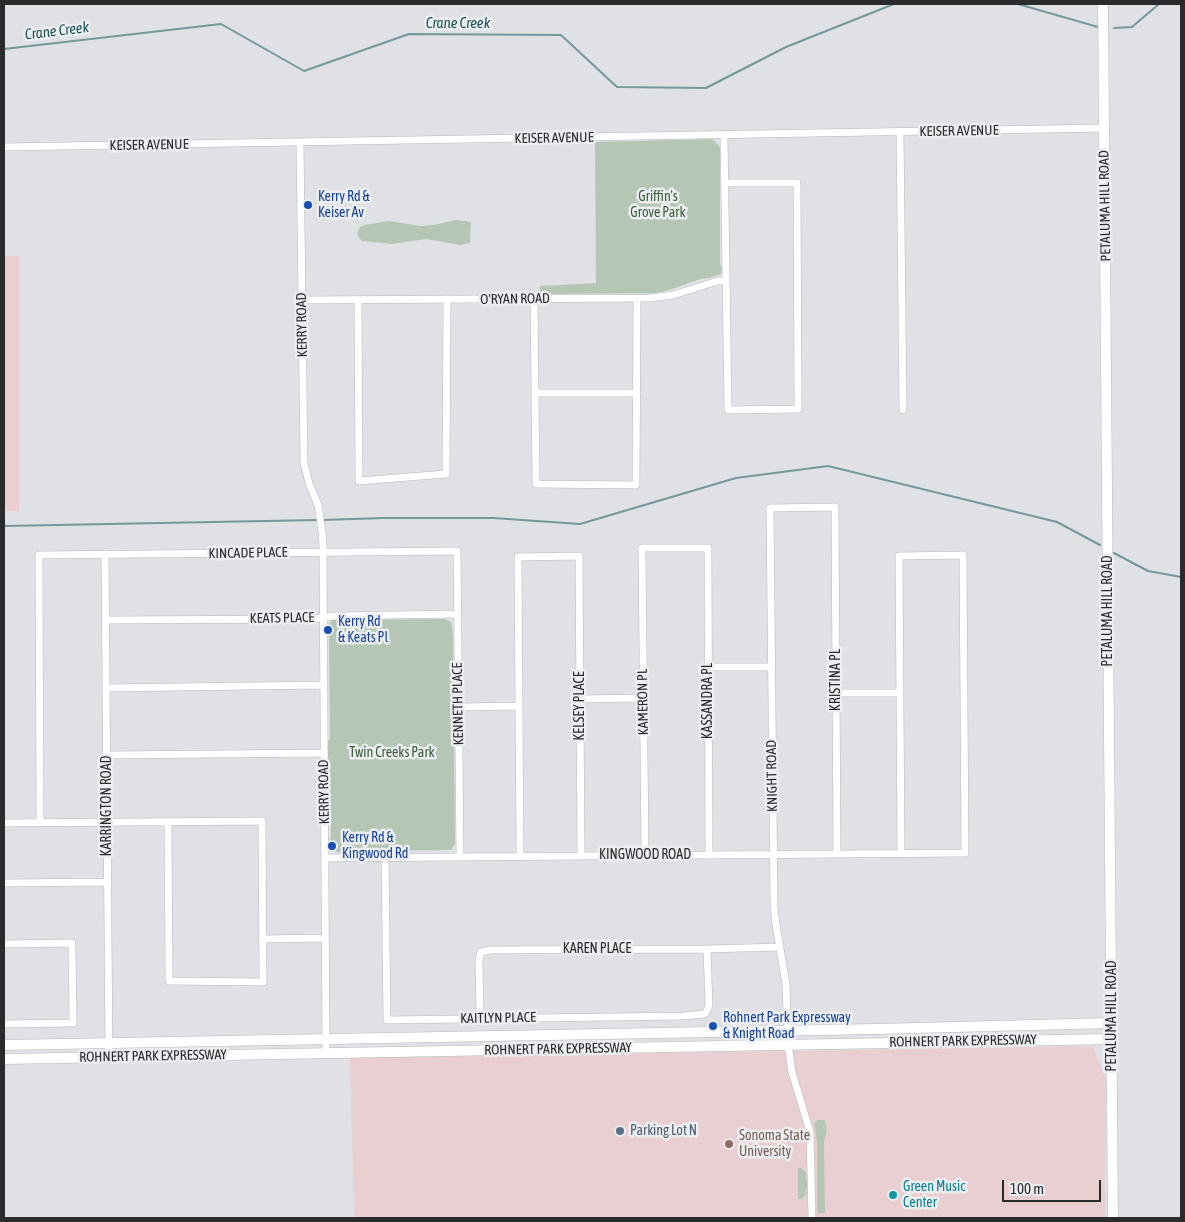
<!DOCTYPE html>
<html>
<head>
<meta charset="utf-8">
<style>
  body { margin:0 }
  #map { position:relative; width:1185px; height:1222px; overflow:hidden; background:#dfe1e4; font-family:"Asap Condensed",sans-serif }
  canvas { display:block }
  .frame { position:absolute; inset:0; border:5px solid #2a2b2c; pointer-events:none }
  .scale { position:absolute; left:1002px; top:1180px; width:99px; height:22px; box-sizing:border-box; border:2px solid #2a2b2c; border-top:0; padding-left:6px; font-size:15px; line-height:18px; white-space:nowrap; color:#2a2b2c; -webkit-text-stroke:4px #eceef1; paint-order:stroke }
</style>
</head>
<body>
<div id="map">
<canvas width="1185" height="1222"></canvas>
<div class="frame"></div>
<div class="scale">100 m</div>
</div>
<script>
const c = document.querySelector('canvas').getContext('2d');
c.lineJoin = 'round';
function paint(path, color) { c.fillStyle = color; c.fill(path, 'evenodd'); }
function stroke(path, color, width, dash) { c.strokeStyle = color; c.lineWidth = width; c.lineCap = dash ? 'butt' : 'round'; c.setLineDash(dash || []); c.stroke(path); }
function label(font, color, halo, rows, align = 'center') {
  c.font = font + ' "Asap Condensed",sans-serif'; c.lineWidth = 5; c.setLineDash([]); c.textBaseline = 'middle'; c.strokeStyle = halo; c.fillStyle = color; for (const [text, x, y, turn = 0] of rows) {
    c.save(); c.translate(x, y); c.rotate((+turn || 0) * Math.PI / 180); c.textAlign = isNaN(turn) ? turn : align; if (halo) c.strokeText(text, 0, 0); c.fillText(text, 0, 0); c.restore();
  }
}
const education = new Path2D(`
  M4,256H19V511H4Z
  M1093,1046L1106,1080L1105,1218H354L350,1058Z`);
const green = new Path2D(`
  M712,139L720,147V264L722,268L721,274C714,277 709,278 701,279C686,283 672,291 655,293L539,294L540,286L596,283L595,142Z
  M456,220L471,222L470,243L460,245L426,239L392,244L362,241L360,239L357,233L360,227L364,225L389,221L421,226L434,225Z
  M339,618L342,620L445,619L451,622L453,635L455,844L451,850L346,851L344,853C334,853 326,847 331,837L330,767L328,765V741L330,739L329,635L327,633V628L332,620Z
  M818,1120H825L827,1131L824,1141L825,1213H817L818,1211L817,1210V1140L814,1123Z
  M798,1168H801L807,1174L805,1177L807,1178V1190H805L807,1193L802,1199H798Z`);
const stream = new Path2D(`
  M1018,4L1098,27
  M1114,28L1132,27L1159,4
  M4,49L221,24L304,71L409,34L561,35L617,87L706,88L786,47L894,4
  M322,520L384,518H493L580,524L736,478L828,466L1057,522L1100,545
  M4,526L317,520
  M1114,553L1148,571L1181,577`);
const minor = new Path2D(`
  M900,132L903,410
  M724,136L728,410L798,409L797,183H724
  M300,142L304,463L309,483L318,505L322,531L323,546L326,1053
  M4,147L1104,128
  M534,298L536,484L636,485L637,298
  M302,300L650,298L673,295L718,281H726
  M358,300L359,481L446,474L447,299
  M535,393H637
  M105,554L109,1057
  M106,620L313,619L333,616L457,614
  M708,667H771
  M106,688L323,685
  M837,693H900
  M580,699L643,698
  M458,707L519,706
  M107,755L323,753
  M4,823L262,821L263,982L169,981L168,822
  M40,823L39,555L457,551L460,857
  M645,855L642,548H708L709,855
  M520,856L518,557L579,556L581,856
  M385,857L387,1020L684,1016L705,1014L709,1006L707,949
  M325,858L965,853L963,555L899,556L901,853
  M4,883L108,882
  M262,939L325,938
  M4,944L72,943L73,1023L4,1024
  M480,1019L479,959L481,952L490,950L707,949L780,947
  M812,1218L810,1132L792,1072L788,1044L786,984L776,925L774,906L770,508L835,507L837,854`);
const secondary = new Path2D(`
  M1103,4L1113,1218
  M4,1045L876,1029L1111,1023
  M4,1059L1111,1039`);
const markers = [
  [308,205,5,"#1a4fb4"],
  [328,630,5,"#1a4fb4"],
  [332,846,5,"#1a4fb4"],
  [713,1026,5,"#1a4fb4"],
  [620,1131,5,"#5c6f8a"],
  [729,1144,5,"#8d6e63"],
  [893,1195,5,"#0f9aa8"]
];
const streetNames = [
  ["KEISER AVENUE",959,131,-1],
  ["KEISER AVENUE",554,138,-1],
  ["KEISER AVENUE",149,145,-1],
  ["PETALUMA HILL ROAD",1105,206,-91],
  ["O'RYAN ROAD",515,299,-1],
  ["KERRY ROAD",302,325,-91],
  ["KINCADE PLACE",248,553,-1],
  ["PETALUMA HILL ROAD",1108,611,-90],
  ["KEATS PLACE",282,618,-1],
  ["KRISTINA PL",836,680,-90],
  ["KASSANDRA PL",708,701,-90],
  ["KAMERON PL",643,702,-91],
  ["KENNETH PLACE",458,704,-91],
  ["KELSEY PLACE",580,706,-90],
  ["KNIGHT ROAD",772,776,-91],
  ["KERRY ROAD",324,792,-91],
  ["KARRINGTON ROAD",107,806,-90],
  ["KINGWOOD ROAD",645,855],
  ["KAREN PLACE",597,949],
  ["PETALUMA HILL ROAD",1112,1016,-90],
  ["KAITLYN PLACE",498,1018,-1],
  ["ROHNERT PARK EXPRESSWAY",963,1041,-1],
  ["ROHNERT PARK EXPRESSWAY",558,1049,-1],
  ["ROHNERT PARK EXPRESSWAY",153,1056,-1]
];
const transitNames = [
  ["Kerry Rd &",318,197],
  ["Keiser Av",318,213],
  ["Kerry Rd",338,622],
  ["& Keats Pl",338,638],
  ["Kerry Rd &",342,838],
  ["Kingwood Rd",342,854],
  ["Rohnert Park Expressway",723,1018],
  ["& Knight Road",723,1034]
];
const parkNames = [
  ["Griffin's",658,197],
  ["Grove Park",658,213],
  ["Twin Creeks Park",392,753]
];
const serviceNames = [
  ["Parking Lot N",630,1131]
];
const educationNames = [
  ["Sonoma State",739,1136],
  ["University",739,1152]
];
const cultureNames = [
  ["Green Music",903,1187],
  ["Center",903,1203]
];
const waterNames = [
  ["Crane Creek",458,23],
  ["Crane Creek",57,31,-7]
];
paint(education, '#eacfd2');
paint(green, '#b6c6b5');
stroke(stream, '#74999c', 2);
stroke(minor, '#b6b8bb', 8);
stroke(secondary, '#b6b8bb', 11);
stroke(minor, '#fff', 7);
stroke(secondary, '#fff', 10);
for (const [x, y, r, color] of markers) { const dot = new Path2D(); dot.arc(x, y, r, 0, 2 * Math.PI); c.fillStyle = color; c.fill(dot); stroke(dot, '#eceef1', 2); }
label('14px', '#2a2b2c', '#eceef1', streetNames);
label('14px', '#164399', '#eceef1', transitNames, 'left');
label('14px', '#3d613d', '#eceef1', parkNames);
label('14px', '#4e5e75', '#eceef1', serviceNames, 'left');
label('14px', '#785e54', '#eceef1', educationNames, 'left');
label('14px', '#0d838f', '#eceef1', cultureNames, 'left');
label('italic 15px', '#1c5357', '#eceef1', waterNames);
</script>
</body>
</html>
